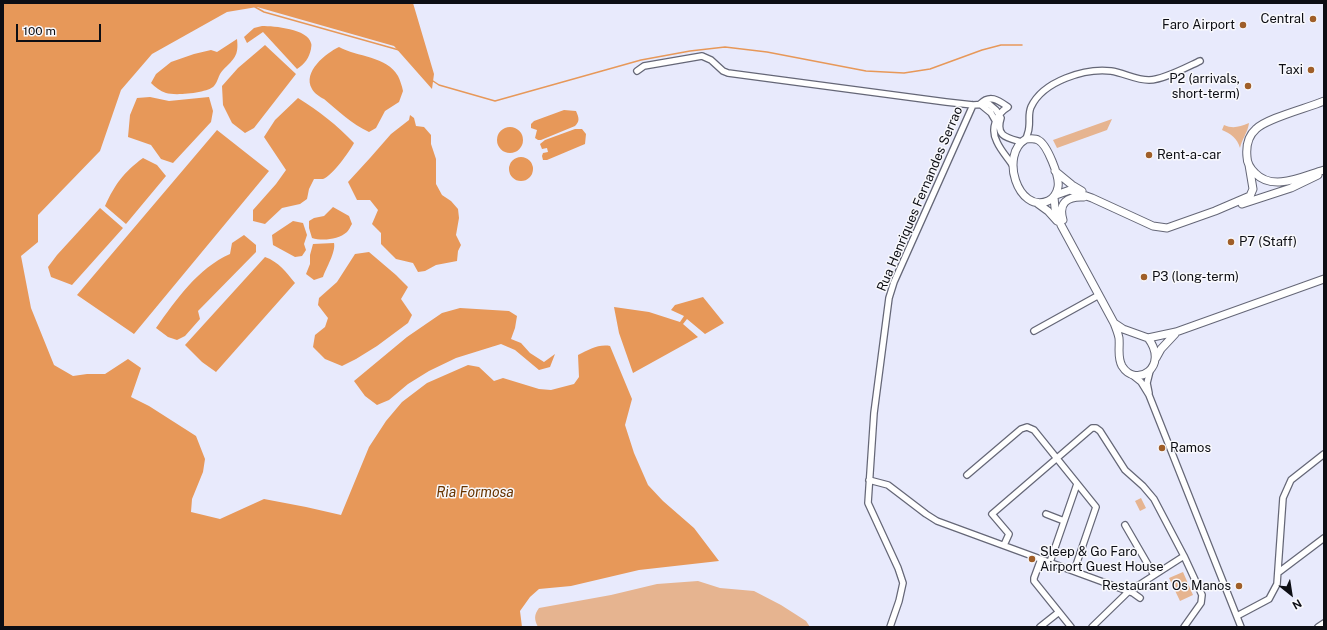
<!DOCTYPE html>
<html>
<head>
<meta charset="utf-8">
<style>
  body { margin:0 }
  #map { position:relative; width:1327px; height:630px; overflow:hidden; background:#e8eafc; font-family:"Public Sans",sans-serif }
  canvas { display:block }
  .frame { position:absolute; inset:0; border:4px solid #0d0e14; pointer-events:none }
  .north { position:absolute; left:1271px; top:574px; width:40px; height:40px; -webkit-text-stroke:3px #f8f8fc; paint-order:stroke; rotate:150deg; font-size:11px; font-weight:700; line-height:16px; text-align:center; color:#0d0e14 }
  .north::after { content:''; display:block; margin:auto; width:14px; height:18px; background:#0d0e14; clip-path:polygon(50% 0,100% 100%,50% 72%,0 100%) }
  .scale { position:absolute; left:16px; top:24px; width:85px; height:18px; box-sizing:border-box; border:2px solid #0d0e14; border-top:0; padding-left:5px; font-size:12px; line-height:14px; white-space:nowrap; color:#0d0e14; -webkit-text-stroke:3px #f8f8fc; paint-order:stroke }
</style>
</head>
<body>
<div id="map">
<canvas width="1327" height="630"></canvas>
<div class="frame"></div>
<div class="north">N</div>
<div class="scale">100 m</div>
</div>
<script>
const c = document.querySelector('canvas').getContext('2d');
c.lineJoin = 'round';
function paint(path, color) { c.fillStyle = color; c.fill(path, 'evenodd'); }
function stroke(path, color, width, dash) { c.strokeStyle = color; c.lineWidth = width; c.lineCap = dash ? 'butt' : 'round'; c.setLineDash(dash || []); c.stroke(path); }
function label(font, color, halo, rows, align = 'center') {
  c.font = font + ' "Public Sans",sans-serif'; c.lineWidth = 3; c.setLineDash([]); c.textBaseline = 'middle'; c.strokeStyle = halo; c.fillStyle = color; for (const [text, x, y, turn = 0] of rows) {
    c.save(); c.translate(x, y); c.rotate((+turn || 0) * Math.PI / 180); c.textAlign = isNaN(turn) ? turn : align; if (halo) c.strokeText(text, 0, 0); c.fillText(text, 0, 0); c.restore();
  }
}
const green = new Path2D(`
  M1112,119L1107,130L1057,148L1053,140Z
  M1249,123C1248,132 1242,139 1240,148C1237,138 1231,134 1222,130L1224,125C1233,129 1239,127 1249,123Z
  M1141,498L1146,508L1140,511L1135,501Z
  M1183,572L1193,595L1180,601L1169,578Z
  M698,581L720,588L754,591L781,605L806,621L810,627H538C534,619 534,615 539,608L611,595L657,584Z`);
const water = new Path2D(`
  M3,3H413L434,74L432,89L394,46L257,7L227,12L152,54L121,90L100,151L38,215V242L21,256L31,308L54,365L73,376L87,374H105L128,359L141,368L131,397L149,406L196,436L205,459L203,472L192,499L191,512L220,519L264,499L306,507L341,515L369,447L386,421L402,402L427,383L468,365L479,367L494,381L503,378L539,389L551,390L574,384L579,377L578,355C589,350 598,344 610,346L632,399L625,425L634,453L648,485L663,501L694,528L719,561L639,570L571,586L539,589L530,597L520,611L522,627H3Z
  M262,26C274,26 308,29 311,43C312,45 311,47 311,49C309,58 305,64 297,69L263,32L247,43L244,37L254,28Z
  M237,39C239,56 234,59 223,70C218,75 218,82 214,86C208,93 175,96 166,93C160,91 155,87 151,83L156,74L171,62L194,54L211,50L217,52Z
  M265,45L296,74L254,128L245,133L232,123L223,105L222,86L238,68Z
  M339,47C357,57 387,56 398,76C400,80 402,86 403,91L399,102L385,111L376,128L369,132C352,124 338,111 324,99C320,97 314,93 312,89C302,72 326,53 339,47Z
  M150,97L169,101L209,97L213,111L211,122L173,163L161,159L151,145L128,137L130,115L137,98Z
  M298,98C319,111 337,125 354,143C350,151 332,176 323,179C321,179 316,179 314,179L309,189L307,199L300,204L282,208L265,224L253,221V210L276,184L286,170L264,137L275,120Z
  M564,110L576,111C579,118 580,121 575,126L541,140H538L535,138L537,130L531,128V124L534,121Z
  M410,115L414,118L416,126L424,127L431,135V144L436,159V184L442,195L451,201L458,209L459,218L456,235L461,245L458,251L457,261L436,265L425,271L418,272L413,263L396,259L381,244V233L372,224L378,210L370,200H357L348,182L370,158L391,134L409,120Z
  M497 140a13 13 0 1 1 26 0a13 13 0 1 1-26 0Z
  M575,129H582L586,134L585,144L547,160H543L542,156L543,153L548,152L547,148L542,149L540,144L545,140Z
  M217,130L269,171L134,334L77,295Z
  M509 169a12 12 0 1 1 24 0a12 12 0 1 1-24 0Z
  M143,158L157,165L166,176L126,224L105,206C115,184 124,172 143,158Z
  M333,207L349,216L352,224C350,227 349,230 347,232C338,240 322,241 312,238L309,228V221L314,218L324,216Z
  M100,208L123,228L72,285L51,277L48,267L57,255Z
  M293,221L303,223L307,235L304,244L306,250L302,256L295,257L273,245L272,235Z
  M244,235L256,245V252L198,311L200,319L185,336L177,340L168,337L156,328C176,300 198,268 230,254L232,243Z
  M334,243C336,252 326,268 323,277L314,280L306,274L310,264V255L313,244Z
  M369,252L396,275L408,287L401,299L412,315L408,323L377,346L356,359L342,366L325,359L313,347L315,335L325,327L328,318L318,305L319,298L337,282L355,254Z
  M265,257C279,262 286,272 295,283L216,372L202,362L185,345Z
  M703,297L724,323L705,334L687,319L683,324L698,337L633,373L619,333L614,307L649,312L680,322L684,316L671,310L675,305Z
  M460,308L509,311L517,316L515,328L511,339L521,343L530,353L544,362L555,354L550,367L539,370L515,350L501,344L456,358L429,371L408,384L389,400L377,405L365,396L354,381L407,337L442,313Z`);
const stream = new Path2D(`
  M255,7L264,12L399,50
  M433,81L439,85L495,101L641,60L690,51L725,47L767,52L866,71L904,73L930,69L982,50L1001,45H1022`);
const minor = new Path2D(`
  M637,71L644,66L702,56L711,60L723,71L728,73L946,102L973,105L989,104L996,110L1001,118C995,137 1008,138 1022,142
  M980,104C990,94 998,100 1008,107C996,114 990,129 997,142C1001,151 1008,158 1013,166
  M980,104L991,113L995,120
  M1026,139C1027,135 1029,131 1029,127C1030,120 1028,114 1031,107C1043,81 1085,68 1111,71C1124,73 1136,80 1149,80C1163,80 1187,67 1200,61
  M1034,331L1099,295
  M1131,374L1141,382L1149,395L1241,627
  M1149,393L1147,383L1150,371
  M967,475L1021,429L1027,427L1034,430L1096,507L1074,571
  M869,480L888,485L926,514L937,521L1133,593L1140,598
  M1046,514L1064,521
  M1125,525L1154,575
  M1004,545L1009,534L992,514L1092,428H1096L1100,431L1125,470L1143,486L1154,499L1184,556L1202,595L1201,603L1184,627
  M1041,559L1034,578V581L1071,627
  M1050,562L1077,484
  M1279,572L1324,538
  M1237,616L1269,599L1277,584L1283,498L1291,480L1324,454
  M890,627L899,601L903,583L898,568L868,503L874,413L889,298L894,282L973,105
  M1040,627L1059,612
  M1092,627L1128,592L1184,556
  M1318,627L1324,623`);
const tertiary = new Path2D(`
  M1324,101C1308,108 1267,118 1256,129C1248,136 1246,147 1247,157C1247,163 1251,169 1255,173C1273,192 1303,176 1324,170
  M1026,139C1030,139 1035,138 1038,140C1047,144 1060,177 1058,187C1057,193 1053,199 1048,201C1018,214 999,154 1026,139Z
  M1055,171L1072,185L1082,191
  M1056,195L1070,190L1075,192L1092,198L1153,226L1167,228L1215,211L1250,196L1253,189L1249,165
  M1054,197L1055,208L1061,225L1114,323C1116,328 1118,333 1119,338C1120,348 1117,357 1122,366C1136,389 1170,367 1148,338L1123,329L1114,323
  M1037,203L1048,211L1057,221
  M1242,204L1291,188L1318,175
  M1063,220C1058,203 1067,196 1084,197
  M1148,338L1176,332L1324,279
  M1156,358L1161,349L1175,334`);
const markers = [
  [1313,19,4,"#9f5e28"],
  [1243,25,4,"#9f5e28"],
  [1311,70,4,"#9f5e28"],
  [1248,86,4,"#9f5e28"],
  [1149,155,4,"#9f5e28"],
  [1231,242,4,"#9f5e28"],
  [1144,277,4,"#9f5e28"],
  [1162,448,4,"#9f5e28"],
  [1032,559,4,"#9f5e28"],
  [1239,586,4,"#9f5e28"]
];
const poiNames = [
  ["Central",1305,19],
  ["Faro Airport",1235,25],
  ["Taxi",1303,70],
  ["P2 (arrivals,",1240,79],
  ["short-term)",1240,94],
  ["Rent-a-car",1157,155,"left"],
  ["P7 (Staff)",1239,242,"left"],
  ["P3 (long-term)",1152,277,"left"],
  ["Ramos",1170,448,"left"],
  ["Sleep & Go Faro",1040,552,"left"],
  ["Airport Guest House",1040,567,"left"],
  ["Restaurant Os Manos",1231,586]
];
const streetNames = [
  ["Rua Henriques Fernandes Serrao",920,199,-67]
];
const waterNames = [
  ["Ria Formosa",475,493]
];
paint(green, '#e6b490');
paint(water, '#e79859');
stroke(stream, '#e79859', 1.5);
stroke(minor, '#656777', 8);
stroke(tertiary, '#656777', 9);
stroke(minor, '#fff', 5.5);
stroke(tertiary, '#fff', 7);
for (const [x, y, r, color] of markers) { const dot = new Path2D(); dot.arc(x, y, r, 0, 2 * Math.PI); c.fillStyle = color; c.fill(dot); stroke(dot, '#f8f8fc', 1.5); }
label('13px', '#0d0e14', '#f8f8fc', poiNames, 'right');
label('13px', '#0d0e14', '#f8f8fc', streetNames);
label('italic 14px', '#673400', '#f8f8fc', waterNames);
</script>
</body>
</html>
